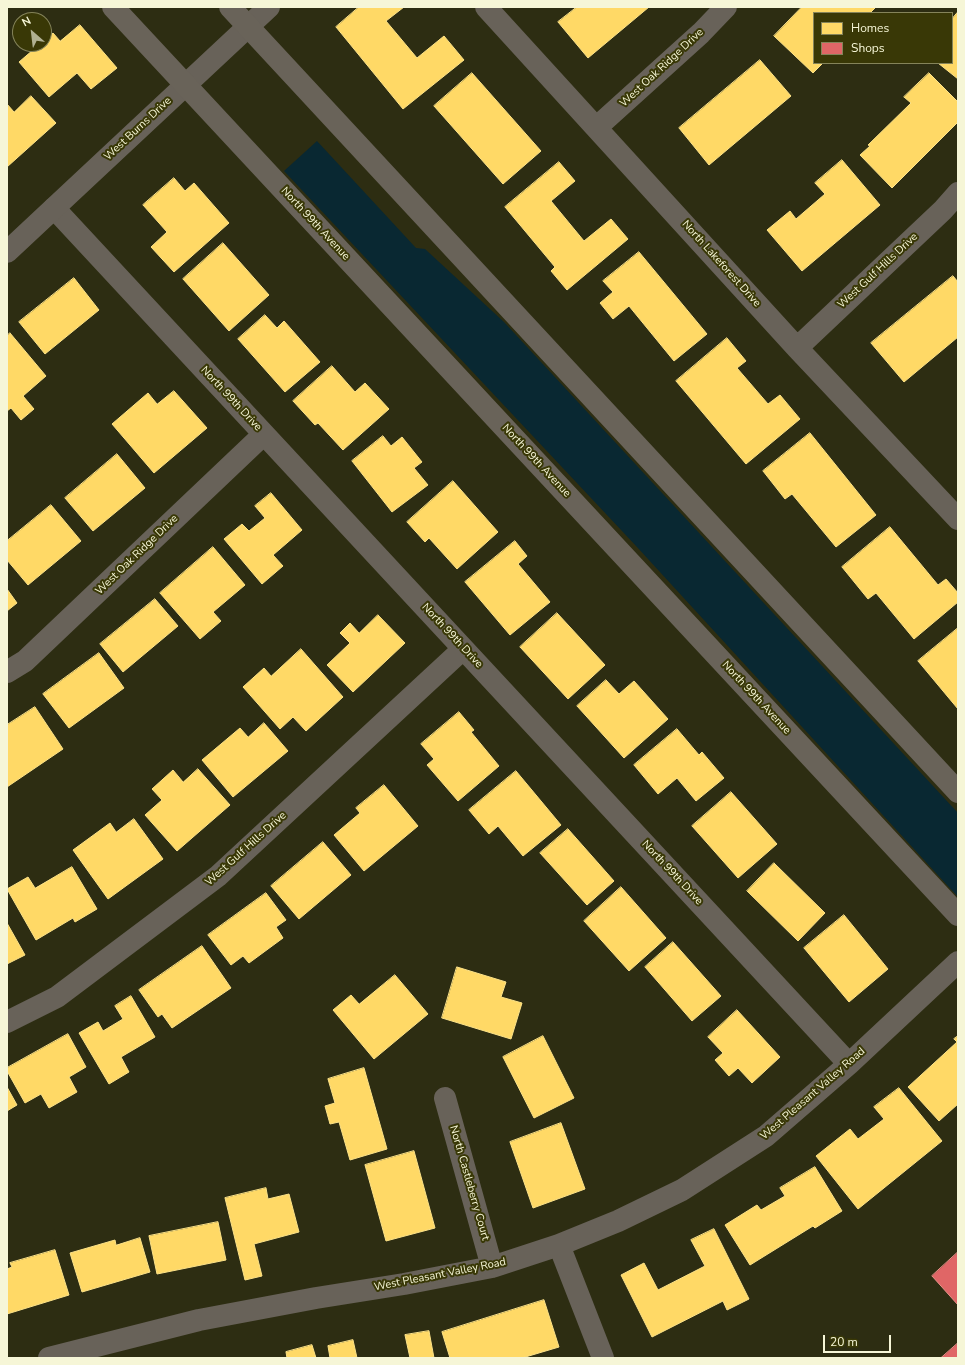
<!DOCTYPE html>
<html>
<head>
<meta charset="utf-8">
<style>
  body { margin:0 }
  #map { position:relative; width:965px; height:1365px; overflow:hidden; background:#2d2d12; font-family:"Nunito Sans",sans-serif }
  canvas { display:block }
  .frame { position:absolute; inset:0; border:8px solid #f6f6d7; pointer-events:none }
  .legend { position:absolute; left:813px; top:12px; width:140px; height:52px; box-sizing:border-box; background:#393806; border:1px solid #85845a; margin:0; padding:5px 7px; list-style:none; font-size:12px; color:#f6f6d7 }
  .legend li { display:flex; align-items:center; gap:8px; height:20px }
  .legend b { width:20px; border:1px solid #85845a }
  .north { position:absolute; left:12px; top:12px; width:40px; height:40px; box-sizing:border-box; background:#393806; border:1px solid #85845a; border-radius:50%; rotate:332deg; font-size:11px; font-weight:700; line-height:16px; text-align:center; color:#f6f6d7 }
  .north::after { content:''; display:block; margin:auto; width:14px; height:18px; background:#b0b092; clip-path:polygon(50% 0,100% 100%,50% 72%,0 100%) }
  .scale { position:absolute; left:823px; top:1335px; width:68px; height:18px; box-sizing:border-box; border:2px solid #f6f6d7; border-top:0; padding-left:5px; font-size:12px; line-height:14px; white-space:nowrap; color:#f6f6d7; -webkit-text-stroke:3px #393806; paint-order:stroke }
</style>
</head>
<body>
<div id="map">
<canvas width="965" height="1365"></canvas>
<div class="frame"></div>
<ul class="legend">
<li><b style="height:11px;background:#ffd966"></b>Homes</li>
<li><b style="height:11px;background:#e06666"></b>Shops</li>
</ul>
<div class="north">N</div>
<div class="scale">20 m</div>
</div>
<script>
const c = document.querySelector('canvas').getContext('2d');
c.lineJoin = 'round';
function paint(path, color) { c.fillStyle = color; c.fill(path, 'evenodd'); }
function stroke(path, color, width, dash) { c.strokeStyle = color; c.lineWidth = width; c.lineCap = dash ? 'butt' : 'round'; c.setLineDash(dash || []); c.stroke(path); }
function label(font, color, halo, rows, align = 'center') {
  c.font = font + ' "Nunito Sans",sans-serif'; c.lineWidth = 4; c.setLineDash([]); c.textBaseline = 'middle'; c.strokeStyle = halo; c.fillStyle = color; for (const [text, x, y, turn = 0] of rows) {
    c.save(); c.translate(x, y); c.rotate((+turn || 0) * Math.PI / 180); c.textAlign = isNaN(turn) ? turn : align; if (halo) c.strokeText(text, 0, 0); c.fillText(text, 0, 0); c.restore();
  }
}
const water = new Path2D(`
  M317,141L416,248L425,249L504,322L958,813V897L637,547L284,171Z`);
const homes = new Path2D(`
  M359,7H404L386,21L417,58L444,36L464,60L403,109L336,27Z
  M577,7H649L588,58L558,22Z
  M802,7H876L870,13H814V63H823L813,73L774,36Z
  M958,12V79L938,63H952V19Z
  M80,25L117,68L91,89L77,73L49,97L19,62L40,44H44V41L53,33L60,41Z
  M760,60L791,96L709,165L679,128Z
  M472,73L541,151L503,184L434,106Z
  M929,73L958,102V122L892,188L860,155L870,146L868,145L911,103L904,97Z
  M31,96L56,123L7,167V104L14,112Z
  M842,160L880,205L802,271L767,230L790,211L796,219L825,194L815,183Z
  M559,162L575,181L551,201L584,241L611,219L628,239L567,290L551,271L555,267L505,207Z
  M174,178L185,191L194,183L229,223L174,272L151,247L167,232L143,205Z
  M223,243L269,295L229,331L183,279Z
  M639,252L707,334L674,361L629,306L613,319L600,303L613,292L603,281Z
  M953,276L958,282V337L904,382L871,343Z
  M74,278L99,310L45,354L19,322Z
  M265,315L277,328L284,321L320,362L285,392L238,339Z
  M10,333L46,376L23,396L34,409L21,420L11,408L7,411V336Z
  M727,338L746,361L737,368L768,404L780,395L800,419L746,464L676,381Z
  M332,366L355,392L365,383L389,409L343,450L318,423L315,425L293,401Z
  M174,391L207,428L154,473L112,424L148,393L157,404Z
  M810,433L876,515L836,547L792,494L785,499L763,471Z
  M383,436L391,446L402,437L422,462L414,468L428,485L392,512L352,461Z
  M117,454L145,488L93,531L65,498Z
  M453,481L498,532L457,569L429,538L425,542L407,522Z
  M271,493L302,530L273,555L283,566L262,584L224,539L242,524L249,531L265,518L255,506Z
  M51,505L81,541L28,585L7,560V541Z
  M890,527L938,585L946,579L958,593V602L914,639L876,593L868,599L842,567Z
  M515,541L527,556L518,564L550,602L510,635L465,582Z
  M213,547L245,585L213,612L221,621L200,639L160,593Z
  M7,589L17,603L7,611Z
  M155,599L178,626L123,672L100,644Z
  M557,613L605,665L568,699L520,647Z
  M378,615L405,643L353,692L327,665L350,643L340,633L350,623L359,633Z
  M958,628V709L918,661Z
  M301,649L343,697L306,731L293,717L280,729L243,687L264,668L271,676Z
  M99,653L124,688L69,728L43,694Z
  M606,680L619,694L634,681L668,719L624,758L577,706Z
  M35,707L63,749L7,787V725Z
  M459,712L474,730L471,732L499,766L458,801L427,765L434,759L421,744Z
  M264,723L288,751L233,797L202,760L240,728L248,737Z
  M677,729L699,755L702,752L724,778L696,801L677,778L658,794L634,765Z
  M198,769L230,805L177,851L145,815L162,800L152,789L173,770L183,782Z
  M516,771L561,825L523,856L498,826L489,834L469,810Z
  M384,785L418,826L364,871L334,835L360,813L356,808Z
  M731,792L777,844L738,878L692,826Z
  M134,819L163,859L108,899L73,850L110,823L116,832Z
  M568,829L614,881L587,905L540,853Z
  M323,842L351,875L299,919L271,886Z
  M774,863L825,913L798,941L747,891Z
  M72,867L97,909L75,922L73,918L36,940L7,889L28,877L35,888Z
  M621,887L666,938L629,971L584,921Z
  M266,893L286,920L276,927L283,938L249,963L243,956L231,965L208,935Z
  M844,915L888,969L849,1002L804,948Z
  M7,923L25,955L7,964Z
  M673,942L721,996L692,1021L645,967Z
  M202,946L231,988L172,1028L162,1014L158,1017L139,990Z
  M457,967L506,982L501,997L522,1003L511,1039L442,1018Z
  M395,975L428,1014L374,1059L333,1010L351,995L359,1004Z
  M131,996L155,1037L121,1057L129,1072L109,1084L79,1033L98,1022L103,1031L123,1019L115,1006Z
  M737,1010L780,1057L752,1083L738,1068L729,1076L715,1060L723,1053L708,1037Z
  M68,1034L86,1067L69,1077L77,1092L49,1108L41,1094L25,1103L7,1071V1068Z
  M543,1036L574,1098L534,1118L503,1057Z
  M958,1036V1104L939,1121L908,1087L957,1042L954,1039Z
  M364,1068L387,1149L350,1160L339,1122L330,1124L325,1106L335,1103L328,1079Z
  M7,1087L17,1105L7,1111Z
  M899,1088L942,1141L858,1209L816,1156L850,1129L858,1139L884,1119L874,1107Z
  M561,1123L585,1189L533,1208L510,1142Z
  M414,1151L435,1228L386,1241L365,1165Z
  M815,1167L842,1211L815,1228L813,1226L750,1265L725,1225L757,1205L761,1210L785,1196L780,1188Z
  M266,1188L268,1199L289,1194L299,1232L254,1244L262,1276L245,1280L225,1198Z
  M218,1222L226,1260L157,1274L149,1236Z
  M714,1229L749,1299L727,1310L723,1301L652,1337L621,1275L644,1263L658,1290L705,1266L691,1240Z
  M140,1238L150,1272L82,1292L70,1253L115,1240L116,1245Z
  M55,1250L69,1295L7,1314V1269L12,1267L10,1263Z
  M544,1300L559,1347L522,1358H450L442,1332Z
  M429,1331L434,1358H410L405,1335Z
  M353,1340L357,1358H330L328,1346Z
  M312,1345L316,1358H287L286,1352Z`);
const shops = new Path2D(`
  M958,1252V1305L932,1276Z
  M958,1343V1358H941Z`);
const minor = new Path2D(`
  M486,7L797,348L958,519
  M597,127L701,33L726,7
  M54,208L849,1064
  M797,348L943,210L958,193
  M7,672L25,661L264,434
  M7,1022L57,997L218,876L463,649
  M445,1098L492,1267
  M559,1245L603,1358
  M49,1358L199,1320L316,1298L404,1284L492,1267L559,1245L618,1221L682,1190L766,1136L849,1064L958,962`);
const tertiary = new Path2D(`
  M7,252L269,7`);
const secondary = new Path2D(`
  M113,7L958,915
  M230,7L958,792`);
const streetNames = [
  ["West Oak Ridge Drive",662,68,-43],
  ["West Burns Drive",138,129,-43],
  ["North 99th Avenue",315,224,47],
  ["North Lakeforest Drive",721,264,48],
  ["West Gulf Hills Drive",878,271,-43],
  ["North 99th Drive",231,399,47],
  ["North 99th Avenue",536,461,47],
  ["West Oak Ridge Drive",137,555,-44],
  ["North 99th Drive",452,636,47],
  ["North 99th Avenue",756,698,47],
  ["West Gulf Hills Drive",246,849,-42],
  ["North 99th Drive",672,873,47],
  ["West Pleasant Valley Road",813,1094,-41],
  ["North Castleberry Court",469,1183,74],
  ["West Pleasant Valley Road",440,1275,-11]
];
paint(water, '#092832');
paint(homes, '#ffd966');
stroke(homes, '#fce288', 1);
paint(shops, '#e06666');
stroke(shops, '#e79188', 1);
stroke(minor, '#686259', 22);
stroke(tertiary, '#686259', 22);
stroke(secondary, '#696359', 22);
label('11px', '#f6f6d7', '#393806', streetNames);
</script>
</body>
</html>
